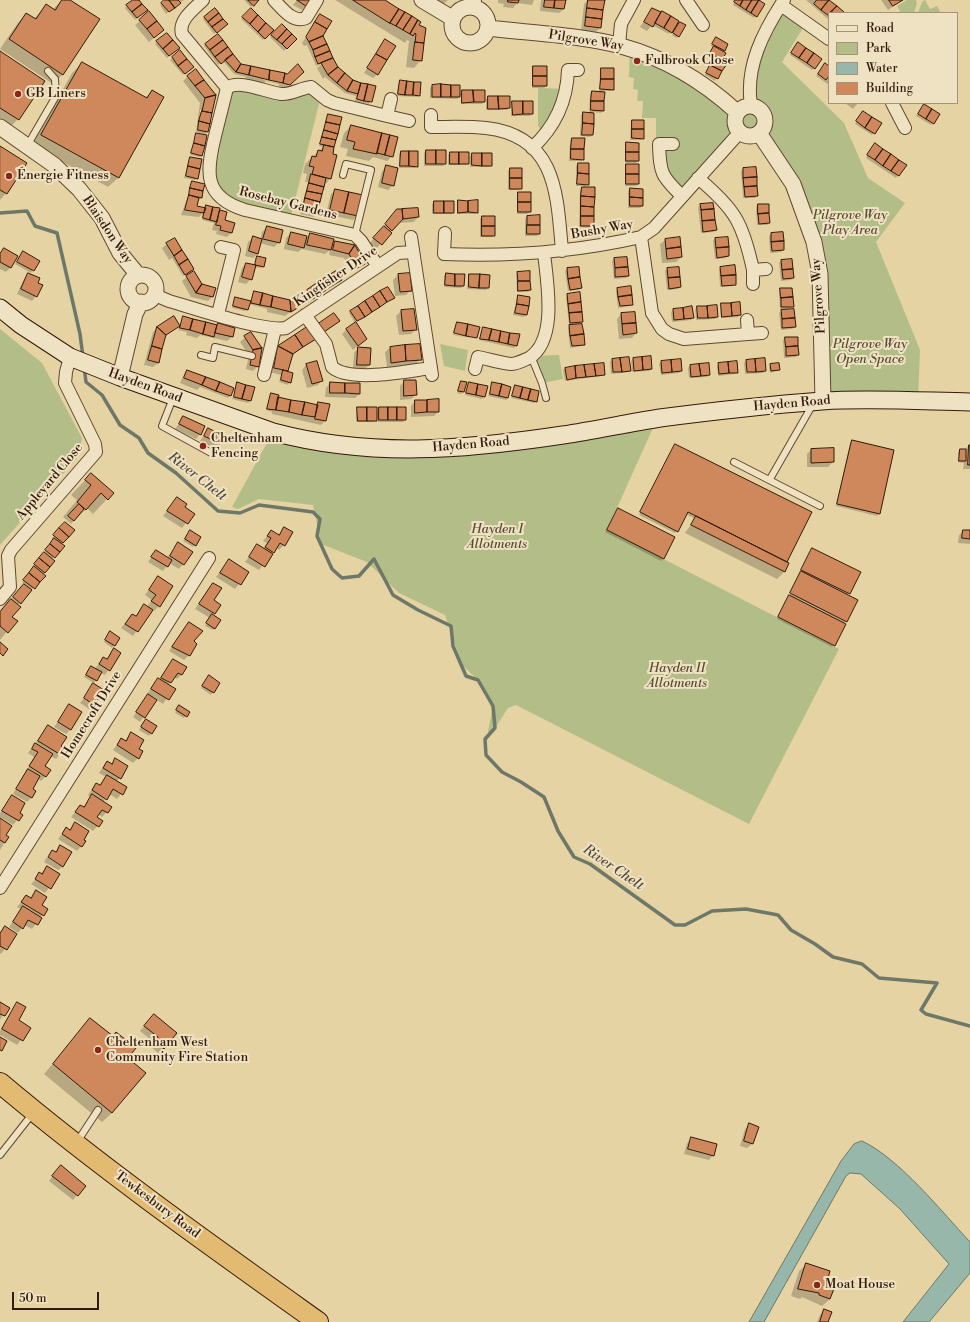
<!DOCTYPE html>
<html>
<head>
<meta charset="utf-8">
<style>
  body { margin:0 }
  #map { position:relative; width:970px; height:1322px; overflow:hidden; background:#e6d3a3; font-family:"Libre Bodoni",serif }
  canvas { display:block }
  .legend { position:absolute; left:828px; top:12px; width:130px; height:92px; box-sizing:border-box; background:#efe2c3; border:1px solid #a49279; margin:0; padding:5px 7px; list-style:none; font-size:12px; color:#331a0a }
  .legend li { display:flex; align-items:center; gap:8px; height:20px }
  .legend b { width:20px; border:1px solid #a49279 }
  .scale { position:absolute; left:12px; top:1292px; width:87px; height:18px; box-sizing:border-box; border:2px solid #331a0a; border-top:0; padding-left:5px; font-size:12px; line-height:14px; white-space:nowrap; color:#331a0a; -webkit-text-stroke:3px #efe2c3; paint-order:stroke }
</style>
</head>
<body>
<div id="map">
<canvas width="970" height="1322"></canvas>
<ul class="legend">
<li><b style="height:5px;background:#efe2c3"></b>Road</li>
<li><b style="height:11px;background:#b3bd87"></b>Park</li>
<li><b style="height:11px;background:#96b7a9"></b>Water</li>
<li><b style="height:11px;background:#cf885c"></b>Building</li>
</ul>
<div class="scale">50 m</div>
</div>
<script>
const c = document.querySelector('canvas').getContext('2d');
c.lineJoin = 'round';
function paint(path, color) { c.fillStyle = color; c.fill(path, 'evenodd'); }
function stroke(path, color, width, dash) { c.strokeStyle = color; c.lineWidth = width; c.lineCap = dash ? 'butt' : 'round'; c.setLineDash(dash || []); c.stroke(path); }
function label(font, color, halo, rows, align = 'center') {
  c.font = font + ' "Libre Bodoni",serif'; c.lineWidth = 4; c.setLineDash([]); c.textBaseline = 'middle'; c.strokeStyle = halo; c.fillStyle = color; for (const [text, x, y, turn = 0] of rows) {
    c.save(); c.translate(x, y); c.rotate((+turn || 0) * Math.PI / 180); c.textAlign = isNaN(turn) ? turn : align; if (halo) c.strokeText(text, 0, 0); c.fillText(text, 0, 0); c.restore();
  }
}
const green = new Path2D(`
  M907,0H916L917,3L914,13H901L897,6Z
  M925,0L930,9L937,6L941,13H918L922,2Z
  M781,5L806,23L782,62L844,123L868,178L905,203L876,242L920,350L918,401H823L820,274L805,213L753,136L744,135L682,196L665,180L656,137V118H642L643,101H637L638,90L633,89L634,78L629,77L630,48L742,107L748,105L749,91Z
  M230,85L272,92L299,89L321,96L290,220L237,208L209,177Z
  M538,88L566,89L545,135L538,126Z
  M0,329L42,363L82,438L78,457L0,545Z
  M440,344L468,350L465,371L444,366Z
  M559,355L563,379L542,383L531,356Z
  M657,419L607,530L839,649L749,824L516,705L508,708L486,742L493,706L478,680L462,665L445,615L399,593L367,562L321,544L313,505L259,499L238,509L232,507L273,432L383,450Z`);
const water = new Path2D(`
  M862,1141C899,1158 942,1212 970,1242V1273L929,1322H903L949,1264L900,1209L861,1174L850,1173L846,1176L764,1322H749L841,1161L854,1144Z`);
const shadow = new Path2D(`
  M62,0H68L63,74L53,84L0,49L17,24L26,14L34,19L46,5L53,9Z
  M134,0H138L144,12L135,20L125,8Z
  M166,0H184L166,14L160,5Z
  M244,0H258L251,7Z
  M297,0H310L302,10L293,5Z
  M335,0H384L418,25L421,60L414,68L406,67L409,41L407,40L405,43Z
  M429,0H448L440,7Z
  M498,0H534L532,5L517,3L513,8L503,7L504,4L498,3Z
  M541,0H565L564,9L559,13L540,11Z
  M588,0L604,1L600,28L595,33L581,31L584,4Z
  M736,0H757L756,16L754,18L733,5Z
  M806,0H827L843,12L829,13V20Z
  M881,0H902L888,10Z
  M251,9L272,30L263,40L241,19Z
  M652,9L657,18L662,12L671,32L669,34L652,25L647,31L640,27Z
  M205,17L224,26L214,34L203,19Z
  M140,21L163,30L149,42L135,25Z
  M680,23L678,36L676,38L672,35Z
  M282,25L296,39L284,51L270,37Z
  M314,25L322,36L338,68L353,81L375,87L369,104L355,101L356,96L345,93L325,77L323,79L317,68L323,63L316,66L307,45L304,46L302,43Z
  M167,34L176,50L167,58L155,44Z
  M385,41L378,74L373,78L364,73Z
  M714,41L724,50L720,61L725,64L715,81L705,75L714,59L709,56L714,48L711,46Z
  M206,44L241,65L298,76L284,89L279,87V84L266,81L263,84L245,80L246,77L234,74L223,61L218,65L204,46ZM264,78L280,81V83L263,80Z
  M796,46L814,68L812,70L790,55Z
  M0,52L43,82L18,119L8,129L0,124Z
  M180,52L191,68L183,75L170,60Z
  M82,63L145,98L152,91L163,97L118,178L108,187L32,145L72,73Z
  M823,66L829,67V85L816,76Z
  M534,67L546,86L544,88H532V69Z
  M602,69L613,89L611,91H604L603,111L601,113L593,112L592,135L590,137L580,136L581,115L584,113L589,114L590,94L592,92L599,93L600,71Z
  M196,70L215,95L207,132L205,134L196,132L200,103L183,81ZM200,110L209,112V114L200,112Z
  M400,81L419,95L417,97L397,96L398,83Z
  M432,86L459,95L463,91L484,102L482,104H461V95L457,99L430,98V88Z
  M488,97H509V108L507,110H486V99Z
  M513,102L532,114L530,116H511V104Z
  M845,103H858L853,109Z
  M924,105L939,115L931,125L916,116Z
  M861,114L880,124L872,135L855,124Z
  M328,115L340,118L331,154L336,156L330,179L323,187L314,217L300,214L308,182H305L307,174L303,173L305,164L323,147L319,146Z
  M633,121L643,138L641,140H630L631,123Z
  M351,126L392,156L387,161L373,157L369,161L346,156L348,149L340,147L344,133Z
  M197,134L202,155L200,157L190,155Z
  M572,139H584L583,159L581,161H569L570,141Z
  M627,143L638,161L636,163H625V145Z
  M0,147L6,193L0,200Z
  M873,147L905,165L896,178L866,158Z
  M426,151L445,164L443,166H424V153Z
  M401,152L417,166L415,168H399V154Z
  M450,153L468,163L466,165H448V155Z
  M472,154L491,165L489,167H470V156Z
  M190,158L197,178L195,180L184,178Z
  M578,164L588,184L584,188L593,226L591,228L579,227L580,190L584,186H576V166Z
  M627,165L638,184L636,186H625V167Z
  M387,166L393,185L388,190L378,187L382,171Z
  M510,169L521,188L519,190H508V171Z
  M743,169L757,195L755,198H743L741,171Z
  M193,182L204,185L201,198L198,200L196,206L204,208L206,206L226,213L224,221L232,232L227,237L216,234L217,231L212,230L214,223L202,220L203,213L199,217L181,215Z
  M630,189L642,190V206L640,208H628V191Z
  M336,190L357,216L353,220L326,214L331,194Z
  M519,193L530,212L527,214H517V195Z
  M459,201L477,212L475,214H457V203Z
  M434,202L453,212L451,214H432V204Z
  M700,205L716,230L714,232L701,233L698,207Z
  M758,205L769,223L767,225H757L756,207Z
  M393,215L418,217L414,222L398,223L376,249L370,243Z
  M527,216H539V234L537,236H525V219Z
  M482,217H494V235L492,237H480V219Z
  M267,227L279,242L274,247L260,243L258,254L253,258L245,256L248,242L253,238L260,240L262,232Z
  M291,233L307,237L310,234L331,246L335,242L364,264L352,272L344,258L329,255L330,250L325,254L302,249L298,252L284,249L286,238Z
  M782,233L783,250L781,252L770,253L769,236L771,234Z
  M715,239L728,256L726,258L715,259L713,241Z
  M665,240L681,257L676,262L662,263L660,244Z
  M167,244L191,271L183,276L172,258L169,260L162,248Z
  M4,249L11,267L6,272L0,269V253Z
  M23,252L38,261L31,273L15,264Z
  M258,257L263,266L261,268L254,267L251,279L246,284L238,282L242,268L246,264L254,266Z
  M614,259L628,276L626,278L614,279L612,261Z
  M781,261L793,278L791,280L781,281L779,263Z
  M578,268L581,288L579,290L568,291L565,271L567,269Z
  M678,268L680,287L678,289L667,290L665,271L667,269Z
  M721,268L735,284L733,286L720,287L719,270Z
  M336,272L340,279L336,284L308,303L307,300L285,316L267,312V309L249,304L245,311L232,308L236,298L251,302L254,292L290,301L302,296Z
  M518,273L530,290L528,292H517L516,275Z
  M29,274L37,283L36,296L32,301L17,294L24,279Z
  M409,274L411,290L406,295L395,296L393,280L398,275Z
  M446,274L464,275L463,286L461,288L444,287V276Z
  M470,275L488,288L486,290L467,289L468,277Z
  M187,277L201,285L212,297L208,301L191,297L182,281Z
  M618,289L632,304L630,306L618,308L616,291Z
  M781,289L793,306L788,310L795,327L792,329L781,330L779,313L784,309H780L779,291Z
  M568,295L582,321L578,325L584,344L582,346L570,348L568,328L572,324L569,325L566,297Z
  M519,296L529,298L526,315L524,317L513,315L517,298Z
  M392,299L355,323L349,313L351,311Z
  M722,304L740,315L738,317L721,318L720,306Z
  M698,307L717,317L715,319L696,320L695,309Z
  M413,310L415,330L411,334L399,335L396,316L401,311Z
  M673,310L693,318L691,320L672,322L671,312Z
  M621,314L636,333L632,338L619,339L617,319Z
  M183,317L234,328L232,337L227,341L200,335L197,338L186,335L187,332L178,330Z
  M457,323L478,327L476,338L453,332Z
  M178,326L164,336L158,363L153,367L144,365L153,332L158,327Z
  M483,328L518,335L516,346L514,348L479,340Z
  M347,329L366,339L353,350L342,334Z
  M250,333L258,366L253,371L246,369L249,355L240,342Z
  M453,334L475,339L453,335Z
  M785,338L798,355L796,357L784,358L783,340Z
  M315,339L291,355L286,372L290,382L288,385L279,382L281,375L270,372L274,352L279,347Z
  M358,348L370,349L369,365L364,370L353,369L354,353Z
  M390,348L420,359L416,364L387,367L385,352Z
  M633,359L651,369L649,371L632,372L631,361Z
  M612,360L630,370L628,372L611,374L610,362Z
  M746,361L765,371L763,373L745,374L744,363Z
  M661,362L681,371L679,373L661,375L659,364Z
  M719,364L737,372L735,374L718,376L717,366Z
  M306,365L322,380L318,385L307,388L302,370Z
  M771,365L779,370L770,373L769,367Z
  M690,366L709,375L707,377L689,378L688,368Z
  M566,368L604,374L602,376L565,381L563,370Z
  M187,371L230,396L228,398L200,387L197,390L180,383L183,376Z
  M404,381L416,395L411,399L400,400V386Z
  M461,382L463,392L461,394L457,393Z
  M330,383L359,394L355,398L325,397L326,388Z
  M469,383L484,397L482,399L465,395Z
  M493,383L508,398L506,400L488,396Z
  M238,384L250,401L248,403L232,399Z
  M515,386L536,401L534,403L511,398Z
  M271,394L277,398L316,406L319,403L325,421L321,425L272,414V412L266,410Z
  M415,401L438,412L434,416L411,417V406Z
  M358,408L376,412L380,408L405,420L403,422H378V418L374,422H356V410Z
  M184,417L200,434L196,439L175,429Z
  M208,429L219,443L214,448L200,441Z
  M852,441L879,514L877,516L836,506L850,443Z
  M675,445L786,561L788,564L784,572L777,579L685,533L695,519L686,514L675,533L639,515Z
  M969,446L970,469H963L964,463L958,462V452L964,450Z
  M833,449V462L828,467H807V454L811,450Z
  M91,474L107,499L93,514L87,508L71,524L63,517L77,500L71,495Z
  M177,498L184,508L193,514L182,528L163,516Z
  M618,510L663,559L661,561L605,532Z
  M65,523L73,530L61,544L63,546L52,559L54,561L43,575L44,576L18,605L11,617L16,621L0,640V611L24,584L22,582L54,539L52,538Z
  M284,528V545L279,550L276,547L259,570L245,562L257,546L263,549L267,543L263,541L271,531L278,536Z
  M964,531H970V544L958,543L959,535Z
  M188,533L195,545L193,547L183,541Z
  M179,543L192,552L179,569L169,563L163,571L148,562L156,551L167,558Z
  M811,551L860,573L847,596L856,601L832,647L777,619Z
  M229,561L248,573L235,589L216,577Z
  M158,577L159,606L154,611L152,609L133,636L121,628L132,615L135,617L144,606L147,607L152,600L145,595Z
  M213,584L214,613L212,615L215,628L213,630L205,626L210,618L195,609Z
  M189,623L192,641L189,655L184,660L169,651Z
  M109,635L119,638L112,648L104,642Z
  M114,650L120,653L105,675L101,673L94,683L84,677L91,667L95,669L99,663L104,658L106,660Z
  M173,660L181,675L177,679L174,677L168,685L174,689L163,704L155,699L140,722L133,717L148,695L147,694L154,684L159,680Z
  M207,679L219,683L211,695L201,688Z
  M94,685V704L89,709L80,703Z
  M69,706L71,729L66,734L54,727Z
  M177,708L188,712L184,718L175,713Z
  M144,723L155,727L149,736L139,730Z
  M48,726L59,746L64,749L56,759L50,756L44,767L46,776L41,781L38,779L31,789V798L27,802L13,794L34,757L28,753Z
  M131,733L138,749V758L133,763L113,750L121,739L125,741Z
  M116,759L120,778L116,782L126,788L117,799L109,794L103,802L111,807L102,817L98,814L96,817L102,821L93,831L71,817L80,806L83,808L91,797L88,795L92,789L96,784L99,786L106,777L99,773L103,767L107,762L111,764Z
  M12,797L18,813L21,815L13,825L0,817V813Z
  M0,819L5,835L8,837L0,850Z
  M75,823L85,842L77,851L58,839L66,829L69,830Z
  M47,857L62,867L58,870L44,862Z
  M47,867L59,875L45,893L31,884Z
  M36,891L40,905L47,909L32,929L24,925L18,933L9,927L21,909L17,907L26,896L30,899Z
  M5,927L16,934L1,954L0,953V932Z
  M0,1004L8,1008L0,1020Z
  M18,1004L17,1021L30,1028L17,1045L0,1035V1031Z
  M154,1015L163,1048L158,1053L151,1047L155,1043L140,1031Z
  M91,1019L126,1058L112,1113L102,1122L44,1074Z
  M750,1125L752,1144L747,1148L740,1146L745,1129Z
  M692,1139L713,1155L709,1160L684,1154L687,1143Z
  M56,1171L77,1195L73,1200L49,1181Z
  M807,1264L827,1279L835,1281L830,1299L822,1306L802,1297L800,1299L791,1296L799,1271Z
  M824,1310L827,1322H817L820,1315Z`);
const stream = new Path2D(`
  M0,213L27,211L35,226L57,233L80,334L83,357
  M84,367L86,382L102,395L120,425L139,438L148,453L176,473L218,511L240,513L259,505L313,512L320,519L317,536L332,569L342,578L359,576L374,559L393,595L418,610L451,626L453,646L466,676L478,680L493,706L495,728L485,739L486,755L502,772L521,782L544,797L558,831L574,857L590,864L675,925H685L712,911L746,909L778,915L791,930L815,944L833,957L862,964L879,978L937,983L921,1010L926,1014L970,1026`);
const building = new Path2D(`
  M62,0H70L100,19L63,75L9,39L26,13L36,19L46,4L55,10Z
  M133,0H139L142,4L132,12L126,5Z
  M164,0H169L175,8L169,12L161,3Z
  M169,0H178L181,3L175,8Z
  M248,0H259L254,6Z
  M297,0H312L308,7Z
  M353,0H385L399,9L390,23Z
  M508,0H519L518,3L508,2Z
  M545,0H555L554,8L544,7Z
  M555,0H566L564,9L554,8Z
  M588,0H605L603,10L587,8Z
  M735,0H743L740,6L734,2Z
  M743,0H752L746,10L740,6Z
  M752,0H759L751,13L746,10Z
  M759,0L765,4L757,17L751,13Z
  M817,0H829L821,10L814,4Z
  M829,0L837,6L829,13V16L821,10Z
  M889,0H903L893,6Z
  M142,4L148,10L137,18L132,12Z
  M837,6L844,12L843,13H831Z
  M215,8L219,13L208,22L204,17Z
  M251,8L258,15L250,24L242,17Z
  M587,8L603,10L602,19L586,17Z
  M652,8L661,12L653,27L644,22Z
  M399,9L405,12L396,26L390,23Z
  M149,11L157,21L147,29L139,20Z
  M662,11L671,16L664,28L655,23Z
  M405,12L412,16L403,30L396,26Z
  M219,13L223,19L212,27L208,22Z
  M320,14L332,21L327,29L315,22Z
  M258,15L266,23L258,32L250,24Z
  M412,16L418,20L410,34L403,30Z
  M671,16L679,21L672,33L664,28Z
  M586,17L602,19L601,28L585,26Z
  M223,19L228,24L217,33L212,27Z
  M418,20L421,22L419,25L426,28L424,43L415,42L416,34L415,33L413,36L410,34Z
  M157,21L164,30L154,38L147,29Z
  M315,22L327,29L323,36L309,42L306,37Z
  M680,22L686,25L679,37L673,33Z
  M266,23L274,30L265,39L258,32Z
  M282,24L287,29L277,40L271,35Z
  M287,29L292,34L282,44L277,40Z
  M167,33L173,40L163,49L156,41Z
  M218,34L223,40L210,50L205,44Z
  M292,34L297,39L287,49L282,44Z
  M323,36L327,44L313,50L309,42Z
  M716,37L728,44L725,51L712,44Z
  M385,39L396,46L387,60L376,54Z
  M173,40L180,48L169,56L163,49Z
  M223,40L228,47L215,57L210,50Z
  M415,42L424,43L422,61L413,60Z
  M798,42L806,48L799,58L791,53Z
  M327,44L330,51L315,57L313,50Z
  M714,46L726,53L722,60L710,53Z
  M228,47L233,54L221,64L215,57Z
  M806,48L814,53L807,63L799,58Z
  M180,50L187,59L178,66L172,57Z
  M0,51L45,81L19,120L0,108Z
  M330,51L333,58L318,64L315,57Z
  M814,53L822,59L815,69L807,63Z
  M233,54L241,64L236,72L225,60Z
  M376,54L387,60L378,75L367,68Z
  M715,57L727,64L722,71L710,65Z
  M333,58L338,67L328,75L321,63Z
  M187,59L194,67L185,74L178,66Z
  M82,62L147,98L152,90L164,97L119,178L41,135Z
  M825,63L829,66V76L826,80L818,74Z
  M241,64L251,66L249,75L236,72Z
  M298,64L304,72L290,85L283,83L285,73L287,74Z
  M710,65L722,71L718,79L706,73Z
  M251,66L270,70L269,80L249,75Z
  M533,66H547V76H533Z
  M338,67L345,73L337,83L328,75Z
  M601,68H614V79H601Z
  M196,69L204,80L195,86L187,76Z
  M270,70L285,73L283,83L269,80Z
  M345,73L353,80L347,91L337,83Z
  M533,76H547V86H533Z
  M601,79H614V90L600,89Z
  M204,80L216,95L205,98L195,86Z
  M353,80L361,83L358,94L347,91Z
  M400,80L407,81L405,95L398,94Z
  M407,81L414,82L413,95H405Z
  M414,82H421L420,96L413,95Z
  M361,83L368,84L364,101L357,99Z
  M368,84L376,86L372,102L364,101Z
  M441,84V97H432V85Z
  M441,84L451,85V97H441Z
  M451,85H460V97H451Z
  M462,90H473L474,102L462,103Z
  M473,90H485V102H474Z
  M592,91L605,92L604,101H591Z
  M216,95L212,113L202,111L205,98Z
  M488,96H498L499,109H488Z
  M498,96H510V108L499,109Z
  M512,101H523V114L513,115Z
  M523,101H533V114H523Z
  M591,101H604V111L591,110Z
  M924,104L932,109L926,119L918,114Z
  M932,109L940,114L934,124L926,119Z
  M202,111L212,113L210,124L199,121Z
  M863,111L872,117L865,128L856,121Z
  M583,112L594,113V124L583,123Z
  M328,114L342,117L340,125L326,122Z
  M872,117L882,123L875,134L865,128Z
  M632,120H644V129H632Z
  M199,121L210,124L208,132L198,130Z
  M326,122L340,125L338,134L324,130Z
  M583,123L594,124L593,135H582Z
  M351,125L382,133L377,154L353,149L355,142L347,140Z
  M632,129H644V139L632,138Z
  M324,130L338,134L336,140L322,137Z
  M196,133L207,135L205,146L194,143Z
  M382,133L390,135L385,155L377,153Z
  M390,135L398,137L393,157L385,155Z
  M322,137L336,140L334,147L320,144Z
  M572,138H585L584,149H571Z
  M626,142L639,143V152H626Z
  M194,143L205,146L202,156L191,153Z
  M875,143L883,149L875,160L867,155Z
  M324,145L334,147L333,154L337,155L331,179L312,174L314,167L309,166L312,156L316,157L318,150L322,151Z
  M0,146L27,163L7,194L0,190Z
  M571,149H584V160L571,159Z
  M883,149L891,154L883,166L875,160Z
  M426,150H436V164H426Z
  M436,150H446V164H436Z
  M401,151H409V166H400Z
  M409,151H418V167L409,166Z
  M450,152H459V164H450Z
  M459,152H469V164H459Z
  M626,152H639V161H626Z
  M472,153H482V166L472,165Z
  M482,153H492V166H482Z
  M891,154L899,160L891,171L883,166Z
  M190,157L202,159L200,169L188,166Z
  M899,160L907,165L899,176L891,171Z
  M578,163H589V174L578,173Z
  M626,164H639V174H626Z
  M386,165L398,168L394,186L382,183Z
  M188,166L200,169L198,179L186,176Z
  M756,167L757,177L743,178V168Z
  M510,168H522V178H510Z
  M578,173L589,174V185L577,184Z
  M311,174L326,178L324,187L309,183Z
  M626,174H639V184H626Z
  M757,177V186L744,187L743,178Z
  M510,178H522V189H510Z
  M192,181L205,184L203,191L190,188Z
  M309,183L324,187L322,194L307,191Z
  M757,186L758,196L745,197L744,187Z
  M582,187H595V197L581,196Z
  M190,188L203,191L202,198L189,195Z
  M630,188L643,189V198L630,197Z
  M335,189L349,192L344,213L330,210Z
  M307,191L322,194L320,202L305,198Z
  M349,192L363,195L358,216L344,213Z
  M518,192H531V202H518Z
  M189,195L199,198L197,206L206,208L204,213L185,210Z
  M581,196L595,197L594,207L581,206Z
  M630,197L643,198V206H630Z
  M305,198L320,202L318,208L304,204Z
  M458,200L468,201V212L458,213Z
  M478,200V213L468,212V201Z
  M434,201H444V213H434Z
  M444,201H454V213H444Z
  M518,202H531V212H518Z
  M713,203L714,209L701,210L700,204Z
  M304,204L318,208L317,215L302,212Z
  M758,204H769V213L758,214Z
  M206,205L213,207L210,220L203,218Z
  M581,206L594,207V216H581Z
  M213,207L220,208L217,222L210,220Z
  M418,208L419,217L403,219L402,209Z
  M397,209H402L403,219L392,231L385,224Z
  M714,209L715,220L702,221L701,210Z
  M220,210L227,212L225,220L235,223L232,233L220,230L221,226L216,225Z
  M769,213L770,223L759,224L758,214Z
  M540,215V225H527V216Z
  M482,216H495V226H482Z
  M581,216H594V226H581Z
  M715,220L717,230L703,232L702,221Z
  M527,225H540V234H527Z
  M267,226L283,230L280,243L263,239Z
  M384,226L392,233L382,245L373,238Z
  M482,226H495V236H482Z
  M291,232L307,236L304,248L288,244Z
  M783,232L784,241L771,242V233Z
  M310,233L334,239L331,250L307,245Z
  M253,236L262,239L258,254L249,251Z
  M680,237L681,247L666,249L665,239Z
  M728,237L729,247L716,248L715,238Z
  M175,238L182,250L174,256L166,243Z
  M335,241L355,245L349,254L333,250Z
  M784,241V250L772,251L771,242Z
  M355,245L365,264L357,268L349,254Z
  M681,247L682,257L667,259L666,249Z
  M729,247V256L717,258L716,248Z
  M4,248L18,256L11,268L0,262V254Z
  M182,250L188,259L179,265L174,256Z
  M23,251L40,261L34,271L17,262Z
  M257,256L266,258L264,267L255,265Z
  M627,257L628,267L615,268L614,258Z
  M188,259L194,269L185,275L179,265Z
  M792,259L793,269L782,270L781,260Z
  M246,263L256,265L252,280L242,277Z
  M735,265L736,275L721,276L720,267Z
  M579,267L580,277L568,279L567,268Z
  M628,267L629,276L615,277V268Z
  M679,267L680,277L668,278L667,268Z
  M793,269L794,278L783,279L782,270Z
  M194,271L202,284L196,293L186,276Z
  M336,271L342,280L328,288L323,279Z
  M530,271V281H518L517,272Z
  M28,273L40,278L38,283L43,285L37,297L21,289Z
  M410,273L412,291L400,292L398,274Z
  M446,273L455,274V286L445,285Z
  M455,274H465L464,286H455Z
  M469,274H480L479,288L469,287Z
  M480,274L490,275L489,288H479Z
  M736,275V285L722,286L721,276Z
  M580,277L582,288L570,290L568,279Z
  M680,277L681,287L669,289L668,278Z
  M320,281L326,290L313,299L307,290Z
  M518,281H530L531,290L518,291Z
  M202,284L216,288L213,297L196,293Z
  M631,286L632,295L618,297L617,288Z
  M388,287L395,298L387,302L380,291Z
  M780,288H792L793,297L781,298Z
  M254,291L263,293L260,305L251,303Z
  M380,291L387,302L380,307L373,296Z
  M580,292L581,302L568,304L567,294Z
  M263,293L273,296L271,307L260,305Z
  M301,293L307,302L291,312L290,300Z
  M518,295L530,297L529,306L517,304Z
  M632,295L633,305L620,306L618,297Z
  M273,296L290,300L291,312L271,307Z
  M373,296L380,307L372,312L365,301Z
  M235,297L251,301L248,310L233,306Z
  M793,297L794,307H781V298Z
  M365,301L372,312L365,317L358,306Z
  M581,302L582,312L569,313L568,304Z
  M740,302L741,315L732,316L731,303Z
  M721,303H731L732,316L722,317Z
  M517,304L529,306L527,315L515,313Z
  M717,305L718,317L708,318L707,306Z
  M358,306L365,317L357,321L350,311Z
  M692,306L694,318L684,319L683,308Z
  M697,306H707L708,318H698Z
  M683,308L684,319L674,320L673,309Z
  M414,309L417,330L403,331L401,310Z
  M794,309L795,318L782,319L781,310Z
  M582,312L583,322L570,323L569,313Z
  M635,312L636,323L622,324L621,313Z
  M334,313L340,321L324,332L318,324Z
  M174,316L180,326L166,335L157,327Z
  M183,316L193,319L190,330L180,328Z
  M795,318L796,327L782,328V319Z
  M193,319L206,322L203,334L190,330Z
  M206,322L217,325L214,337L203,334Z
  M356,322L367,339L358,346L346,329Z
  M457,322L468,324L466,336L454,333Z
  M218,323L235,328L233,337L215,333Z
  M636,323L637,333L623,335L622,324Z
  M468,324L480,327L477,338L466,336Z
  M582,324L584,334L570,336L569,325Z
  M157,327L166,335L162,349L152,346Z
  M307,327L316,339L303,347L295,335Z
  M483,327L492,329L489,340L480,339Z
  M492,329L501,331L499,342L489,340Z
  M501,331L510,333L508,344L499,342Z
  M251,332L262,348L253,350L244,336Z
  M510,333L520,334L517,346L508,344Z
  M584,334L585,345L572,346L570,336Z
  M295,335L303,347L293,354L278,346Z
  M785,337H798V346L786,347Z
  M420,344L422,360L406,361L405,345Z
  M405,345L406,361L391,363L390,347Z
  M152,346L162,349L159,363L148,360Z
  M278,346L293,354L288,371L274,368Z
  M798,346L799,355L786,356V347Z
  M358,347L371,348L370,365H357Z
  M262,348L259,367L250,365L253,350Z
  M651,356L652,369L643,370L642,357Z
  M629,357L631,371L622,372L620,358Z
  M642,357L643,370L634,371L633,358Z
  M620,358L622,372H613L612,359Z
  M765,358L766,371L756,372L755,359Z
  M681,359L682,371L672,372L671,360Z
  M755,359L756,372H747L746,360Z
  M671,360L672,372L662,373L661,361Z
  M317,361L323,381L312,384L306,364Z
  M737,361L738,373H729L728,362Z
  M728,362L729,373L719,374L718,363Z
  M604,363L605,375L596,376L594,364Z
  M709,363L710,375L701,376L699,364Z
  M779,363L780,370L771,371L770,364Z
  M594,364L596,376L586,377L584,365Z
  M699,364L701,376L691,377L690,365Z
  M584,365L586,377L576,378L575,366Z
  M575,366L576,378L567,380L565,368Z
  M187,370L206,377L202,385L184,378Z
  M283,370L293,373L291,383L281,380Z
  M206,377L220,382L216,391L202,385Z
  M404,380H416L417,395L404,396Z
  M461,381L467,382L464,392L458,391Z
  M220,382L234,388L231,396L216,391Z
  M237,382L246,385L242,399L234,397Z
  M330,382L345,383V393H330Z
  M469,382L478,384L476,395L466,393Z
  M492,382L502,384L499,396L490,394Z
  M345,383H360V394L345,393Z
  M478,384L488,386L485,397L476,395Z
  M502,384L511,387L508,398L499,396Z
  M246,385L255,387L251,401L242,399Z
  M515,385L523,387L520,398L512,396Z
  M523,387L531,389L528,400L520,398Z
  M531,389L539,391L537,402L528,400Z
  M271,393L279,395L276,410L267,409Z
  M278,397L291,400L289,412L276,410Z
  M439,399V412H427V400Z
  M291,400L305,402L302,415L289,412Z
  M415,400H427V412L415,413Z
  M305,402L318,405L315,417L302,415Z
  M318,402L330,404L326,421L315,419Z
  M357,407H367V421H358Z
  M367,407H377V421H367Z
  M379,407H388V420H379Z
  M388,407H397V420H388Z
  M397,407H406V420H397Z
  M183,416L205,426L201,435L179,424Z
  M208,428L224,436L220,444L204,436Z
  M852,440L894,450L880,514L837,504Z
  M675,444L812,512L787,562L688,512L678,532L640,512Z
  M969,445H970V465H968Z
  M834,448V462L811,463V449Z
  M960,449H966V461H959Z
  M91,473L114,493L108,500L101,493L86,510L77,502L91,485L85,480Z
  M177,497L187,504L185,507L195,514L188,524L167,511Z
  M79,504L84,509L74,521L68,516Z
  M618,508L675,537L664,559L607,530Z
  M696,516L789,563L785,572L691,525Z
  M65,522L75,530L69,537L59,528Z
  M284,527L293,532L285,546L280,543L274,553L265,547L271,538L267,536L271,530L279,535Z
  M59,528L69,537L63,543L53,535Z
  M190,530L201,537L196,546L185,539Z
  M963,530H970V539L962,538Z
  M54,538L65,546L60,552L50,544Z
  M178,542L193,552L184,565L170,556Z
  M50,544L60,552L55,558L45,550Z
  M257,544L273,554L265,567L249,557Z
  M812,548L861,572L850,594L801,570Z
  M156,550L172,560L168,567L151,557Z
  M44,552L55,561L50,567L39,558Z
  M39,558L50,567L45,573L34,564Z
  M229,559L249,572L241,585L220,573Z
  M34,566L46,576L40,582L29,573Z
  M801,571L858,600L847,622L790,593Z
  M29,573L40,582L35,589L23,580Z
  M158,576L173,586L160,607L151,601L156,595L149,590Z
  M213,583L222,588L214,600L221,605L215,614L199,604Z
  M24,584L32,590L21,604L13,597Z
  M789,595L846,624L835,646L778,617Z
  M11,599L21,607L12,617L18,621L8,633L0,626V612Z
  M144,604L153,610L138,632L125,624L132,614L136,616Z
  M212,614L221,620L215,629L206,623Z
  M189,622L203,631L194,641L197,644L190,656L172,647Z
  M110,631L120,638L115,646L105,640Z
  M0,642L8,649L3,656L0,653Z
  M114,648L121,653L110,671L99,664L103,657L107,659Z
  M173,659L187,667L182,675L178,673L171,683L161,678Z
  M91,666L102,672L97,681L86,675Z
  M209,675L220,683L214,693L202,686Z
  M158,678L176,689L169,700L151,689Z
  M93,683L104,690L94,705L84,698Z
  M148,694L157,700L145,718L136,712Z
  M69,704L82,712L71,730L58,722Z
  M179,705L190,712L187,717L176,710Z
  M146,719L157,726L152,734L141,727Z
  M48,725L67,737L61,746L65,749L61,755L38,741Z
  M131,732L144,740L139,749L143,751L139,759L117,745L121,738L126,741Z
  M35,743L53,754L45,766L51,770L46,777L29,766L38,752L32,749Z
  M115,758L128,766L121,779L103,768L107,761L112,764Z
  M28,769L40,776L33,789L36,791L32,798L16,789Z
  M107,775L127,787L123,795L113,789L107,800L92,790L96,783L100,785Z
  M92,794L112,807L108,813L102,810L97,817L103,821L99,827L75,812L80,805L84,807Z
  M12,795L25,803L20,813L23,815L19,821L2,811Z
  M0,818L12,826L6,835L9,837L5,843L0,840Z
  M75,822L89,831L84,840L86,841L82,847L62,834L66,827L70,830Z
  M60,845L72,852L63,867L48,857L52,850L56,852Z
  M47,866L60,874L51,889L35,879L39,872L42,874Z
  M36,890L47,897L42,905L48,909L44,916L21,902L26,895L31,898Z
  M23,906L42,918L38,925L28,920L23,929L13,922Z
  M5,926L17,934L7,950L0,946V934Z
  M0,1002L10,1008L5,1016L0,1014Z
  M17,1002L26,1007L19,1020L31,1028L23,1041L2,1029Z
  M154,1014L177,1033L164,1049L155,1042L158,1037L144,1026Z
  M90,1018L113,1036L116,1032L136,1048L128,1058L146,1073L112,1113L53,1064Z
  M0,1037L7,1041L2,1051L0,1050Z
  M749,1123L759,1127L753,1144L744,1141Z
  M691,1137L717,1144L714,1156L688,1149Z
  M61,1165L86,1186L78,1196L52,1176Z
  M806,1263L830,1271L828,1278L837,1281L830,1299L819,1295V1293L798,1289Z
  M824,1309L832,1312L828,1322H820Z`);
const service = new Path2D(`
  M27,146L56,96L55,79L48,71
  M343,175L346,164L371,170L355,235
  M201,355L213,358L215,347L252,356
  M531,356L542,383L546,398
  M173,398L162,426L213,454
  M734,462L820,506
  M770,479L813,404
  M77,1142L98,1110
  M0,1155L33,1113`);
const minor = new Path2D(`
  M203,0C194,9 178,20 182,34L227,88C239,79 266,92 281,94C290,95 301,88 311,87L327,100L334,103L387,116
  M274,0C282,8 293,24 306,18L317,0
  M686,0L703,25
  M781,5L829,39
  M474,7L475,0
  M619,45L621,24L634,0
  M227,88C223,104 219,120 215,136C206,172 203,197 245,210L355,235L361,241L377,265
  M391,99L387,116L409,121
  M892,103L905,128
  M751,105C745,67 763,32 784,0
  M431,115V127C449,127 468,126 486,128C557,136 557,195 562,251
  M673,144H659C660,173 661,176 682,196
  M532,148C555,127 567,101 568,70H578
  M698,178C735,209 743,223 753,270
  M445,233L444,254C512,257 575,252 641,237L654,228L740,132
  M411,237L432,375
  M641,237L652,313L662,329L669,334L684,339L748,334
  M753,284V270L766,269
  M155,295L169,301C194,308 264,332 286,328L398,253L413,252
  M218,314L234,250L221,247
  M305,315L326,344L332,367C350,383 408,371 431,368
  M747,320L748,334L762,333
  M475,369L478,357C488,359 500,363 511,364C517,364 524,360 529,358C558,340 547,282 544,253
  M264,375L275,329
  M0,599L10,587L8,556L11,550L96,452L95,444L65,383L66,372L70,357
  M0,888L209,558`);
const tertiary = new Path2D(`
  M422,0L452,18
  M452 25a18 18 0 1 1 36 0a18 18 0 1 1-36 0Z
  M488,28C530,33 581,35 621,46C665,58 703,81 737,112
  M735 121a15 15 0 1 1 30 0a15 15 0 1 1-30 0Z
  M0,127L54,165L79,189L102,218L120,253L138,275
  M759,133L793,184L814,242L820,274L823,401
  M128 289a14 14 0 1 1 28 0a14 14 0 1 1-28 0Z
  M120,377L135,314L141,302`);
const secondary = new Path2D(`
  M0,308L21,325L70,357L120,377L273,432C371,458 463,450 563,435C596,430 628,423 660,418C714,411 768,405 822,401C871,398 921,401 970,402`);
const trunk = new Path2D(`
  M0,1083C101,1168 210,1245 318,1322`);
const markers = [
  [637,61,4,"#8f2418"],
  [18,94,4,"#8f2418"],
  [9,176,4,"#8f2418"],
  [203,446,4,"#8f2418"],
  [98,1050,4,"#8f2418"],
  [817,1285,4,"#8f2418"]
];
const streetNames = [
  ["Pilgrove Way",586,41,9],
  ["Rosebay Gardens",288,204,14],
  ["Blaisdon Way",107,230,56],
  ["Bushy Way",602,230,-10],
  ["Kingfisher Drive",336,277,-34],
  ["Pilgrove Way",819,296,-94],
  ["Hayden Road",145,386,20],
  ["Hayden Road",792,404,-5],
  ["Hayden Road",471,445,-5],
  ["Appleyard Close",50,482,-50],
  ["Homecroft Drive",92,715,-58],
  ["Tewkesbury Road",157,1205,37]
];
const poiNames = [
  ["Fulbrook Close",645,61],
  ["GB Liners",26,94],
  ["Énergie Fitness",17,176],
  ["Cheltenham",211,439],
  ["Fencing",211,454],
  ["Cheltenham West",106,1043],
  ["Community Fire Station",106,1058],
  ["Moat House",825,1285]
];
const parkNames = [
  ["Pilgrove Way",850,216],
  ["Play Area",850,231],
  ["Pilgrove Way",870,345],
  ["Open Space",870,360],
  ["Hayden I",497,530],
  ["Allotments",497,545],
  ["Hayden II",677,669],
  ["Allotments",677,684]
];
const waterNames = [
  ["River Chelt",197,477,38],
  ["River Chelt",613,868,34]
];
paint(green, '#b3bd87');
paint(water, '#96b7a9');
stroke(water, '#6e7869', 1);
paint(shadow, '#0003');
stroke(stream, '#6e7869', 3.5);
paint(building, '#cf885c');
stroke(building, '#331a0a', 1);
stroke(service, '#604830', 8);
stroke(minor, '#604830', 14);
stroke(tertiary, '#604830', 17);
stroke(secondary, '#331a0a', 19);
stroke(trunk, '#331a0a', 22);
stroke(service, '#efe2c3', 6);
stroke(minor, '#efe2c3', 12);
stroke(tertiary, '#efe2c3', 15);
stroke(secondary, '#efe2c3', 17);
stroke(trunk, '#e3ba72', 20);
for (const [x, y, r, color] of markers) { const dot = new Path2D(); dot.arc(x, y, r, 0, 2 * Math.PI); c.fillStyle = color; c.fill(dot); stroke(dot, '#efe2c3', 1.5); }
label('13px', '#331a0a', '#efe2c3', streetNames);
label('13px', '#331a0a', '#efe2c3', poiNames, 'left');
label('italic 13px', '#594b30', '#efe2c3', parkNames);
label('italic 14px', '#51493a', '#efe2c3', waterNames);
</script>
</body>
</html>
